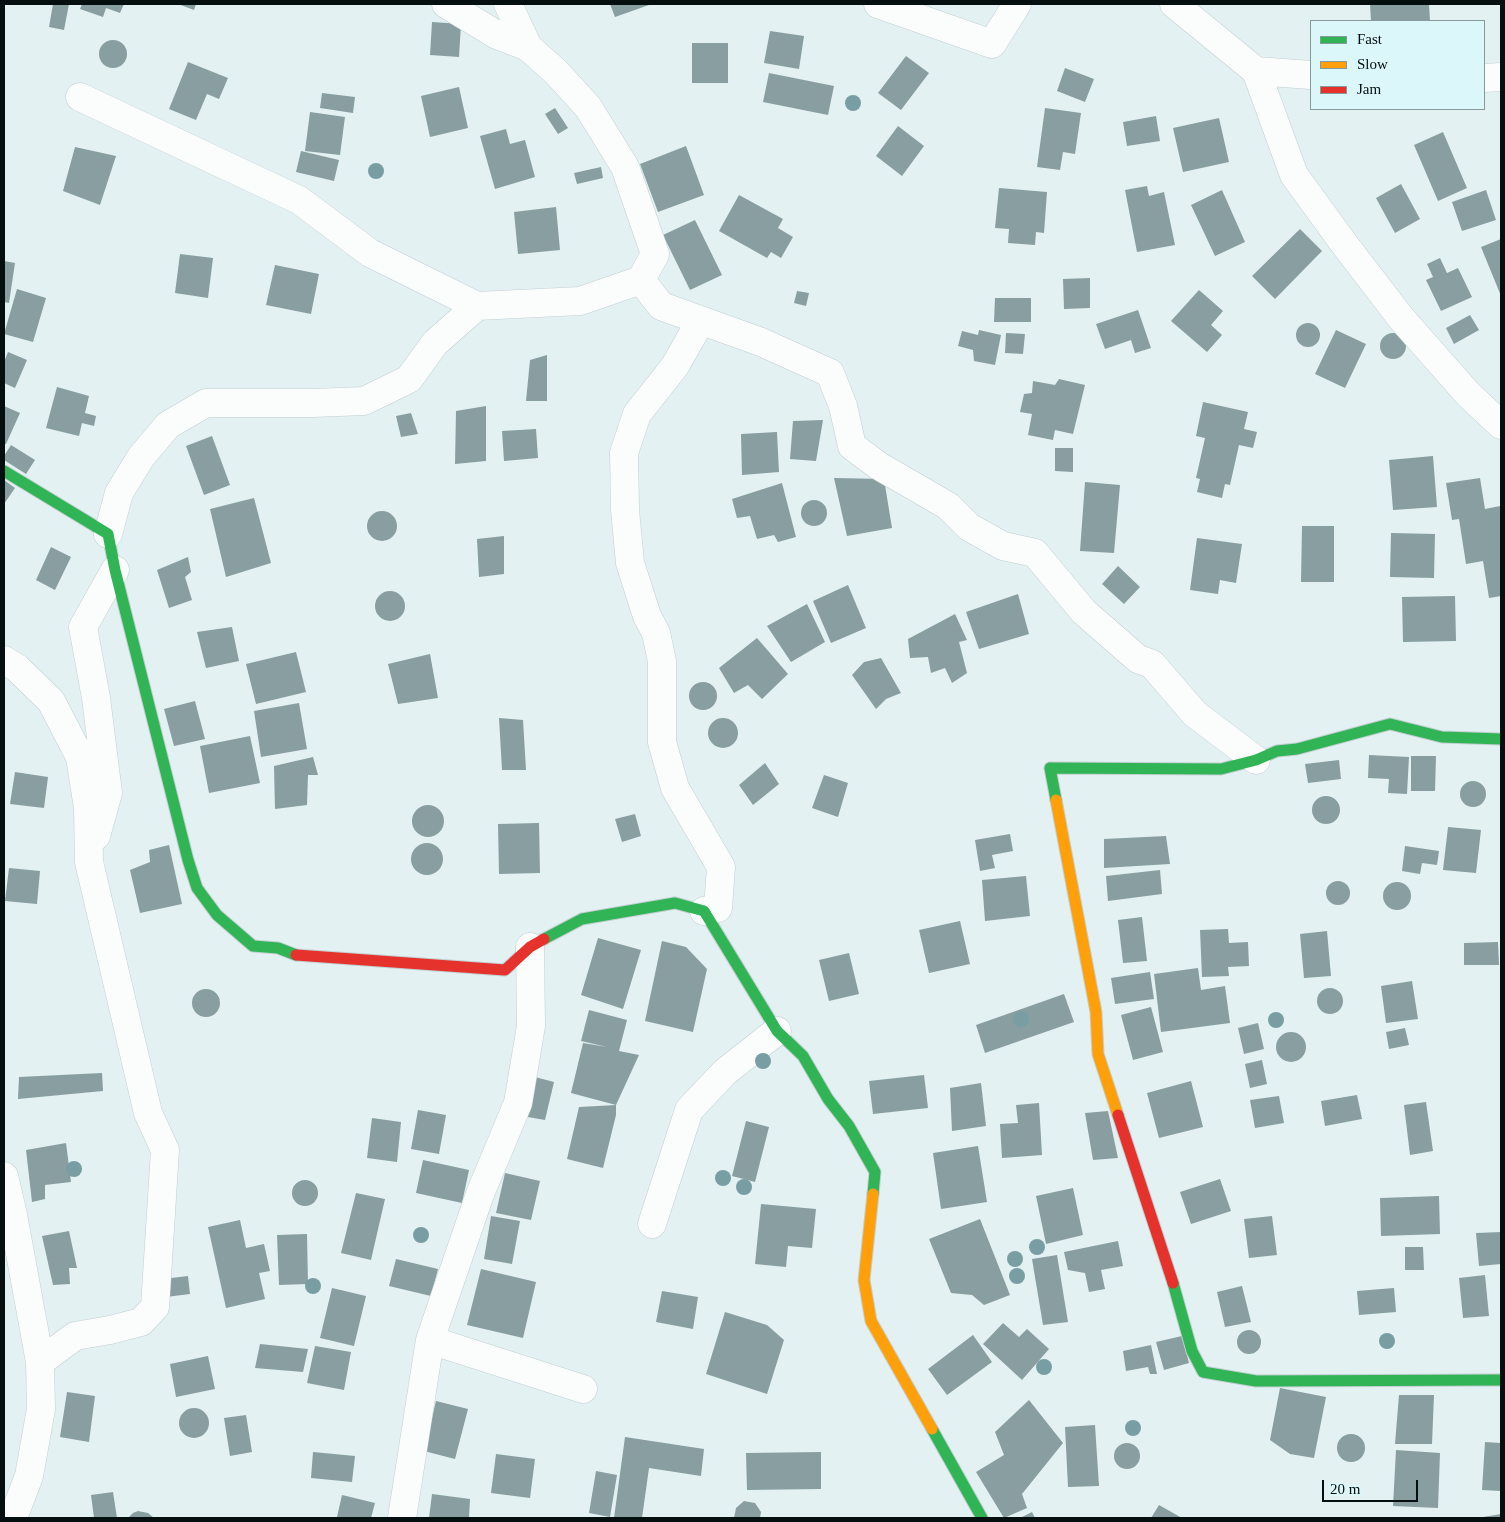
<!DOCTYPE html>
<html>
<head>
<meta charset="utf-8">
<style>
  body { margin:0 }
  #map { position:relative; width:1505px; height:1522px; overflow:hidden; background:#e3f1f3; font-family:"Times New Roman",serif }
  canvas { display:block }
  .frame { position:absolute; inset:0; border:5px solid #060f10; pointer-events:none }
  .legend { position:absolute; left:1310px; top:20px; width:175px; height:90px; box-sizing:border-box; background:#dcf7fa; border:1px solid #869a9c; margin:0; padding:6px 9px; list-style:none; font-size:15px; color:#060f10 }
  .legend li { display:flex; align-items:center; gap:10px; height:25px }
  .legend b { width:25px; border:1px solid #869a9c }
  .scale { position:absolute; left:1322px; top:1480px; width:96px; height:22px; box-sizing:border-box; border:2px solid #060f10; border-top:0; padding-left:6px; font-size:15px; line-height:18px; white-space:nowrap; color:#060f10; -webkit-text-stroke:4px #dcf7fa; paint-order:stroke }
</style>
</head>
<body>
<div id="map">
<canvas width="1505" height="1522"></canvas>
<div class="frame"></div>
<ul class="legend">
<li><b style="height:6px;background:#30b455"></b>Fast</li>
<li><b style="height:6px;background:#ff9f0a"></b>Slow</li>
<li><b style="height:6px;background:#e5322d"></b>Jam</li>
</ul>
<div class="scale">20 m</div>
</div>
<script>
const c = document.querySelector('canvas').getContext('2d');
c.lineJoin = 'round';
function paint(path, color) { c.fillStyle = color; c.fill(path, 'evenodd'); }
function stroke(path, color, width, dash) { c.strokeStyle = color; c.lineWidth = width; c.lineCap = dash ? 'butt' : 'round'; c.setLineDash(dash || []); c.stroke(path); }
const building = new Path2D(`
  M53,4H69L64,30L49,27Z
  M82,4H124L120,13L106,8L103,17L80,9Z
  M178,4H196L194,10Z
  M610,4H648L649,5L615,17Z
  M1370,4H1429L1430,21H1371Z
  M432,22L461,24L459,57L430,55Z
  M770,31L804,36L799,69L764,63Z
  M99 54a14 14 0 1 1 28 0a14 14 0 1 1-28 0Z
  M692,43H728V83H692Z
  M906,56L929,73L901,110L878,93Z
  M188,62L228,78L219,99L207,94L196,120L169,109Z
  M1065,68L1094,79L1085,102L1057,91Z
  M769,73L834,86L828,115L763,102Z
  M459,87L468,128L430,137L421,96Z
  M322,93L355,97L353,113L320,108Z
  M555,108L568,128L558,134L545,114Z
  M1045,108L1081,113L1075,154L1063,152L1060,170L1037,167Z
  M310,112L345,117L340,155L305,151Z
  M1156,116L1160,141L1127,146L1123,122Z
  M1219,118L1229,162L1183,172L1173,128Z
  M898,126L924,146L902,176L876,156Z
  M506,129L510,144L525,140L535,177L495,189L480,136Z
  M1443,132L1467,188L1438,201L1414,145Z
  M686,146L704,195L658,212L640,164Z
  M75,147L116,156L100,205L63,191Z
  M301,151L339,160L334,181L296,172Z
  M601,167L603,178L577,184L574,173Z
  M1401,184L1420,219L1395,233L1376,198Z
  M1147,186L1149,196L1164,192L1175,245L1137,252L1125,190Z
  M999,188L1047,192L1044,233L1036,232L1035,245L1008,243L1009,229L995,228Z
  M1222,190L1245,242L1215,256L1191,205Z
  M1486,190L1496,220L1462,231L1452,202Z
  M739,195L783,219L778,228L793,237L781,258L771,252L767,258L719,231Z
  M556,207L560,250L518,254L514,212Z
  M695,220L722,275L690,290L663,235Z
  M1300,229L1322,251L1275,299L1252,276Z
  M1501,239V296L1481,247Z
  M180,254L213,258L208,298L175,293Z
  M1440,258L1447,273L1458,268L1472,297L1441,311L1426,280L1433,277L1427,264Z
  M4,261L15,263L9,303L4,302Z
  M275,265L319,274L311,314L266,305Z
  M1090,278V308L1064,309L1063,279Z
  M17,289L46,298L33,342L4,334Z
  M1199,290L1223,311L1211,325L1222,335L1207,352L1171,321Z
  M797,291L809,293L806,306L794,303Z
  M995,298H1031V322H994Z
  M1138,310L1151,348L1135,353L1131,340L1105,349L1096,324Z
  M1470,315L1479,330L1454,344L1446,328Z
  M1296 335a12 12 0 1 1 24 0a12 12 0 1 1-24 0Z
  M979,330L1001,335L995,365L974,361L973,350L958,346L962,331L978,335Z
  M1336,330L1366,344L1345,388L1315,374Z
  M1380 346a13 13 0 1 1 26 0a13 13 0 1 1-26 0Z
  M1006,333L1025,334L1023,354L1005,353Z
  M8,352L27,360L15,388L4,383V362Z
  M547,355V401H526L530,360Z
  M1059,379L1085,385L1073,434L1055,430L1053,440L1028,435L1032,414L1020,412L1024,394L1032,393L1033,381L1055,385Z
  M57,387L89,396L85,413L96,416L94,426L82,423L79,436L46,428Z
  M1203,402L1248,412L1244,429L1257,432L1253,448L1239,445L1230,485L1225,484L1222,498L1197,492L1200,479L1196,478L1205,438L1196,436Z
  M4,406L20,413L6,444H4Z
  M486,406V461L455,464L456,411Z
  M411,413L418,434L401,437L396,416Z
  M823,420L816,461L790,459L793,421Z
  M536,429L538,458L504,461L502,431Z
  M777,432L779,472L742,475L741,434Z
  M212,436L230,485L204,495L186,446Z
  M11,445L35,460L26,474L4,460V456Z
  M1055,448H1073V472L1055,471Z
  M1433,456L1437,507L1393,510L1389,460Z
  M834,478L884,479L892,528L847,536Z
  M1480,478L1485,509L1500,506L1501,516V596L1489,598L1483,561L1466,564L1459,519L1452,520L1446,483Z
  M4,480L15,488L4,504Z
  M1085,482L1120,485L1114,553L1080,551Z
  M782,483L796,537L778,542L774,535L757,539L750,516L737,518L732,499Z
  M254,498L271,563L226,577L210,509Z
  M801 513a13 13 0 1 1 26 0a13 13 0 1 1-26 0Z
  M367 526a15 15 0 1 1 30 0a15 15 0 1 1-30 0Z
  M1302,526H1334V582H1301Z
  M1391,533L1435,534L1434,578L1390,577Z
  M504,536V574L479,577L477,539Z
  M1197,538L1242,544L1236,583L1220,580L1218,594L1190,590Z
  M51,547L71,557L55,590L36,580Z
  M188,557L191,572L185,577L192,600L169,608L157,570Z
  M1118,566L1140,587L1124,604L1102,584Z
  M848,585L866,628L831,643L813,601Z
  M375 606a15 15 0 1 1 30 0a15 15 0 1 1-30 0Z
  M1018,594L1029,634L979,649L966,612Z
  M1455,596L1456,641L1403,642L1402,597Z
  M807,604L825,642L791,662L767,626Z
  M955,614L967,640L959,642L967,673L952,683L945,668L931,673L928,657L910,658L908,639Z
  M232,627L239,661L206,668L197,632Z
  M757,638L788,674L762,699L748,685L734,693L719,668Z
  M296,652L306,692L256,704L246,664Z
  M430,654L438,698L398,704L388,664Z
  M881,658L901,693L886,699L876,709L852,675L864,662Z
  M689 696a14 14 0 1 1 28 0a14 14 0 1 1-28 0Z
  M195,701L205,739L174,746L164,709Z
  M299,703L307,749L261,757L254,711Z
  M499,718L523,720L526,770H502Z
  M708 733a15 15 0 1 1 30 0a15 15 0 1 1-30 0Z
  M250,736L260,783L209,793L200,746Z
  M1369,755L1409,757L1407,794L1388,793L1389,779L1368,778Z
  M1411,756H1436L1435,791H1411Z
  M313,757L318,775H308L307,805L275,809L274,766Z
  M1339,760L1341,779L1308,783L1305,764Z
  M765,763L779,784L753,805L739,785Z
  M15,772L48,777L44,808L10,804Z
  M824,775L848,783L838,817L812,808Z
  M1460 794a13 13 0 1 1 26 0a13 13 0 1 1-26 0Z
  M1312 810a14 14 0 1 1 28 0a14 14 0 1 1-28 0Z
  M412 821a16 16 0 1 1 32 0a16 16 0 1 1-32 0Z
  M635,814L641,836L622,842L615,819Z
  M539,823L540,873L499,874L498,824Z
  M1448,827L1481,830L1476,873L1443,870Z
  M1010,834L1013,851L992,855L995,868L980,871L975,840Z
  M1166,836L1170,864L1104,868V839Z
  M411 859a16 16 0 1 1 32 0a16 16 0 1 1-32 0Z
  M169,845L182,904L140,913L130,870L150,862L149,850Z
  M1405,846L1439,851L1437,865L1422,863L1420,874L1402,871Z
  M9,868L40,871L37,904L5,901Z
  M1160,870L1162,894L1108,901L1106,876Z
  M1026,876L1030,916L985,921L982,880Z
  M1326 893a12 12 0 1 1 24 0a12 12 0 1 1-24 0Z
  M1383 896a14 14 0 1 1 28 0a14 14 0 1 1-28 0Z
  M1142,917L1147,961L1123,963L1118,920Z
  M960,921L970,964L929,973L919,930Z
  M1228,929L1229,943L1248,942L1249,966L1228,967L1229,976L1202,977L1200,930Z
  M1327,931L1331,976L1304,978L1300,934Z
  M598,938L641,950L623,1009L581,995Z
  M662,941L686,947L707,969L693,1032L645,1021Z
  M1498,942L1499,965H1464V943Z
  M849,953L859,994L829,1001L819,960Z
  M1198,968L1201,990L1225,986L1230,1023L1161,1032L1154,974Z
  M1150,972L1154,999L1115,1004L1111,978Z
  M1412,981L1418,1019L1386,1023L1381,986Z
  M1317 1001a13 13 0 1 1 26 0a13 13 0 1 1-26 0Z
  M192 1003a14 14 0 1 1 28 0a14 14 0 1 1-28 0Z
  M1064,994L1074,1022L985,1053L976,1025Z
  M1151,1007L1163,1052L1133,1060L1121,1015Z
  M589,1010L627,1020L619,1051L639,1055L616,1105L571,1093L583,1043L607,1047L581,1041Z
  M1258,1023L1264,1049L1244,1054L1238,1028Z
  M1405,1028L1409,1045L1389,1049L1386,1032Z
  M1276 1047a15 15 0 1 1 30 0a15 15 0 1 1-30 0Z
  M1262,1060L1267,1084L1250,1088L1245,1064Z
  M102,1073L103,1091L18,1099L19,1077Z
  M924,1075L928,1108L873,1114L869,1081Z
  M531,1076L554,1082L545,1120L522,1116Z
  M1191,1081L1203,1127L1159,1138L1147,1093Z
  M981,1083L986,1126L952,1131L950,1088Z
  M1357,1095L1362,1119L1325,1126L1321,1101Z
  M1279,1096L1284,1123L1255,1128L1250,1100Z
  M1426,1102L1433,1151L1410,1155L1404,1105Z
  M1039,1103L1042,1155L1002,1158L1000,1124L1018,1123L1016,1105Z
  M616,1105V1115L603,1168L567,1159L579,1107Z
  M418,1110L446,1115L439,1154L411,1149Z
  M1108,1111L1118,1158L1093,1160L1085,1113Z
  M372,1118L401,1122L397,1162L367,1158Z
  M746,1121L769,1127L755,1182L732,1176Z
  M66,1143L71,1182L45,1185V1199L32,1202L26,1150Z
  M978,1146L987,1202L941,1209L933,1153Z
  M423,1160L469,1170L462,1203L416,1193Z
  M505,1173L540,1181L531,1220L496,1213Z
  M1220,1179L1231,1211L1191,1224L1180,1192Z
  M292 1193a13 13 0 1 1 26 0a13 13 0 1 1-26 0Z
  M1073,1188L1083,1235L1046,1244L1036,1196Z
  M356,1193L385,1199L371,1260L341,1253Z
  M1439,1196L1440,1234L1381,1236L1380,1198Z
  M761,1204L816,1209L812,1248L788,1246L786,1267L755,1264Z
  M491,1216L520,1221L512,1264L484,1259Z
  M1272,1216L1277,1255L1249,1258L1244,1219Z
  M980,1219L1010,1295L984,1305L972,1295L951,1293L929,1239Z
  M240,1220L246,1248L264,1244L270,1271L259,1273L265,1299L226,1308L208,1227Z
  M69,1231L77,1268H69L70,1284L53,1285L42,1236Z
  M1501,1232V1264L1479,1266L1476,1233Z
  M307,1234L308,1284L279,1285L277,1235Z
  M1118,1241L1123,1266L1101,1270L1105,1289L1089,1292L1085,1273L1068,1270L1064,1252Z
  M1405,1247H1423L1424,1270H1405Z
  M1057,1255L1068,1322L1043,1325L1032,1259Z
  M396,1259L438,1269L431,1296L389,1286Z
  M481,1269L536,1282L523,1338L467,1325Z
  M1485,1275L1489,1316L1463,1318L1459,1278Z
  M188,1276L190,1294L166,1297L163,1279Z
  M1242,1286L1251,1322L1225,1327L1217,1292Z
  M332,1288L366,1296L354,1346L320,1338Z
  M1394,1288L1396,1312L1359,1315L1357,1291Z
  M662,1291L698,1297L693,1329L656,1322Z
  M725,1312L767,1325L784,1340L767,1394L706,1374Z
  M1003,1323L1019,1337L1027,1329L1049,1349L1022,1380L983,1344Z
  M1237 1342a12 12 0 1 1 24 0a12 12 0 1 1-24 0Z
  M973,1335L992,1362L947,1395L928,1369Z
  M1182,1336L1189,1363L1164,1370L1156,1342Z
  M260,1344L308,1349L303,1372L255,1368Z
  M1151,1345L1157,1374H1150L1148,1367L1126,1371L1123,1351Z
  M315,1346L351,1352L344,1390L307,1383Z
  M208,1356L215,1389L176,1397L170,1364Z
  M1280,1388L1326,1397L1314,1458L1290,1454L1270,1440Z
  M67,1392L95,1396L89,1442L60,1437Z
  M1399,1395H1434L1432,1444H1395Z
  M1029,1400L1063,1443L1022,1494L1027,1508L1004,1518L976,1472L1004,1455L995,1432Z
  M436,1401L468,1409L455,1459L424,1451Z
  M179 1423a15 15 0 1 1 30 0a15 15 0 1 1-30 0Z
  M246,1415L252,1452L230,1456L224,1418Z
  M1095,1425L1099,1486L1068,1487L1065,1427Z
  M1337 1448a14 14 0 1 1 28 0a14 14 0 1 1-28 0Z
  M625,1437L704,1449L701,1476L649,1468L642,1518H614Z
  M1485,1442L1501,1443V1491L1482,1490Z
  M1114 1456a13 13 0 1 1 26 0a13 13 0 1 1-26 0Z
  M1396,1450L1440,1453L1438,1508L1393,1506Z
  M313,1452L355,1456L352,1482L311,1478Z
  M821,1452V1489L747,1490L746,1453Z
  M496,1454L535,1459L530,1498L491,1493Z
  M596,1471L617,1475L610,1517L589,1513Z
  M113,1492L117,1518H94L91,1495Z
  M432,1494L470,1499L469,1518H429Z
  M342,1495L375,1503L371,1518L337,1517Z
  M744,1501L755,1503L761,1512L760,1518H734L736,1508Z
  M1159,1505L1182,1518H1151Z
  M138,1511L148,1513L154,1518H128L133,1513Z
  M1032,1512L1035,1518H1020Z
  M1501,1514V1518H1484L1483,1517Z`);
const street = new Path2D(`
  M446,4L497,35L528,47
  M508,4L528,47L556,72L588,107L625,167L655,254L641,280L661,306L761,342L830,373L843,406L852,446L879,466L948,506L969,527L1003,546L1035,553L1084,612L1138,659L1152,664L1195,714L1256,760
  M878,4L992,44L1017,4
  M1174,4L1256,71
  M1311,75L1256,71L1294,175L1345,245L1401,318L1468,394L1501,425
  M1484,78L1501,77
  M80,97L299,200L370,253L477,306
  M701,320L675,366L637,414L624,453L625,510L630,563L647,616L656,633L662,661V742L675,788L721,867L718,908L704,911
  M108,534L119,493L141,457L168,425L206,403H313L364,401L409,379L435,343L477,306L580,301L641,280
  M4,660L17,668L51,701L80,757L88,808L89,862L148,1113L165,1150L155,1307L141,1322L110,1330L75,1336L40,1362L41,1409L29,1476L13,1518
  M96,836L108,793L96,698L83,627L115,570
  M4,1176L13,1215L40,1362
  M652,1224L689,1110L725,1072L777,1031
  M430,1340L583,1389
  M402,1518L430,1340L480,1194L518,1103L531,1026L530,947`);
const fast = new Path2D(`
  M4,471L108,534L115,570L188,860L197,888L217,915L253,946L278,948L296,955
  M1056,800L1050,768L1221,769L1256,760L1277,751L1297,749L1390,724L1442,737L1501,739
  M544,939L582,919L675,903L704,911L777,1031L803,1056L828,1099L849,1126L875,1172L873,1194
  M1173,1283L1192,1351L1203,1372L1256,1381L1501,1380
  M932,1429L982,1518`);
const slow = new Path2D(`
  M1056,800L1096,1012L1098,1054L1118,1115
  M873,1194L864,1280L871,1321L932,1429`);
const jam = new Path2D(`
  M296,955L505,970L530,947L544,939
  M1118,1115L1173,1283`);
const trees = [
  [853,103],
  [376,171],
  [1021,1019],
  [1276,1020],
  [763,1061],
  [74,1169],
  [723,1178],
  [744,1187],
  [421,1235],
  [1037,1247],
  [1015,1259],
  [1017,1276],
  [313,1286],
  [1387,1341],
  [1044,1367],
  [1133,1428]
];
paint(building, '#899ea0');
stroke(street, '#c2ced0', 29);
stroke(fast, '#c2ced0', 13);
stroke(slow, '#c2ced0', 13);
stroke(jam, '#c2ced0', 13);
stroke(street, '#fbfdfd', 28);
stroke(fast, '#30b455', 11);
stroke(slow, '#ff9f0a', 11);
stroke(jam, '#e5322d', 11);
c.fillStyle = '#789ea3';
for (const [x, y] of trees) { c.beginPath(); c.arc(x, y, 8, 0, 2 * Math.PI); c.fill(); }
</script>
</body>
</html>
